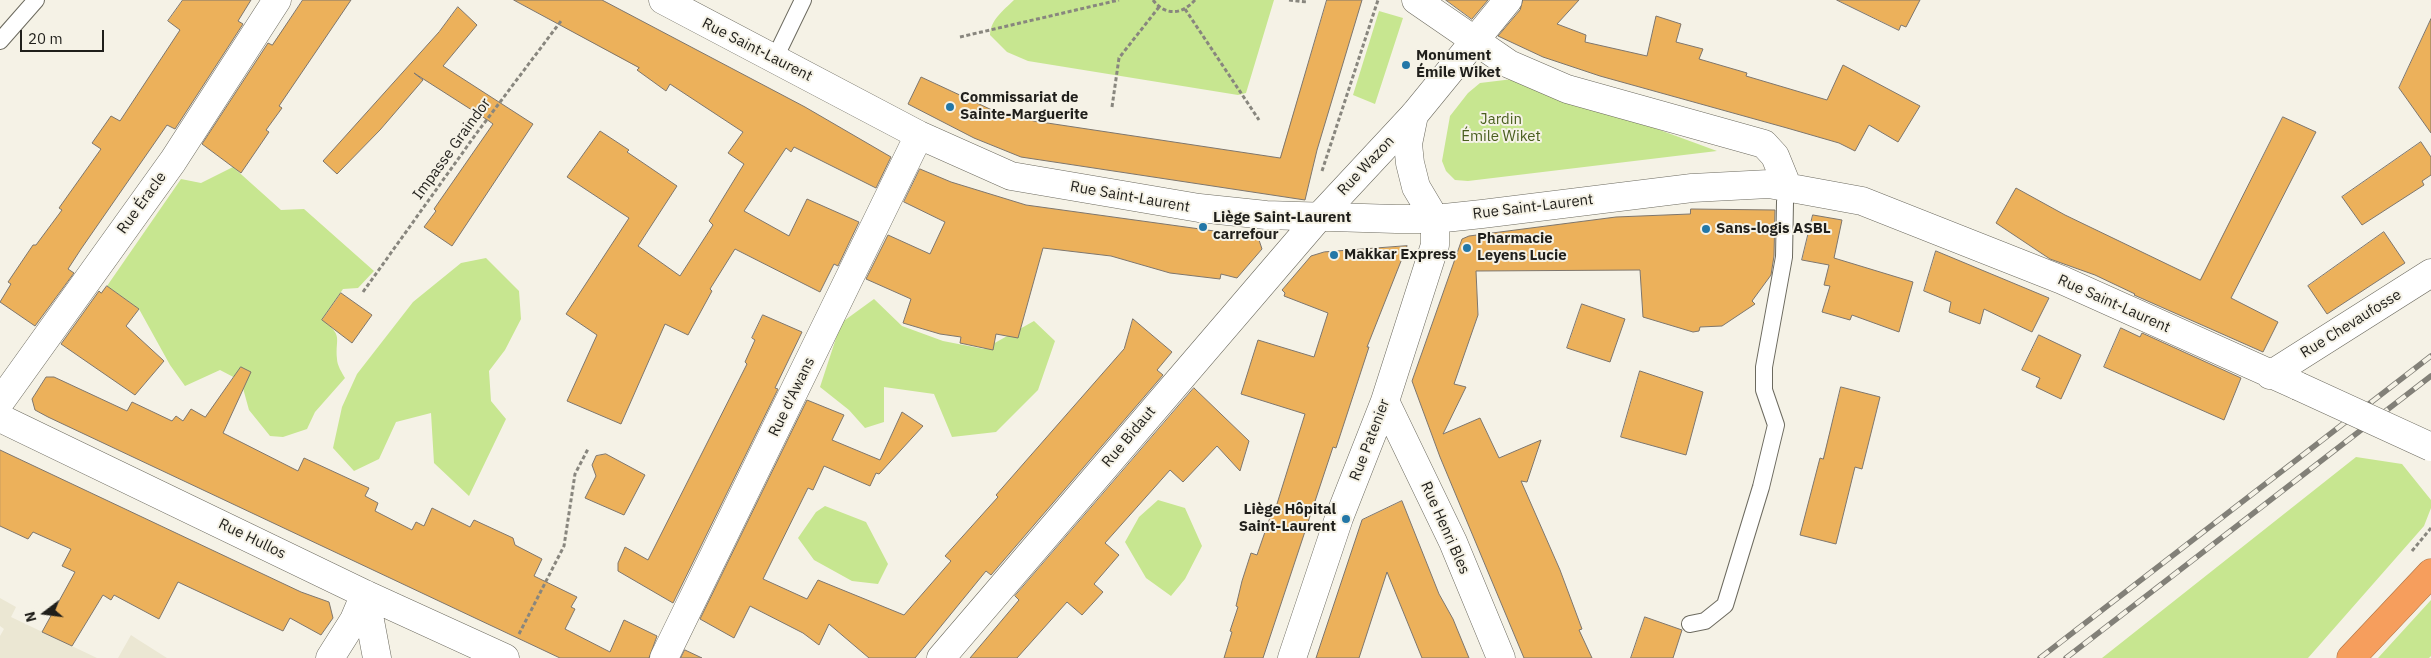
<!DOCTYPE html>
<html>
<head>
<meta charset="utf-8">
<style>
  body { margin:0 }
  #map { position:relative; width:2431px; height:658px; overflow:hidden; background:#f5f2e6; font-family:"IBM Plex Sans",sans-serif }
  canvas { display:block }
  .north { position:absolute; left:20px; top:588px; width:50px; height:50px; -webkit-text-stroke:4px #f5f2e6; paint-order:stroke; rotate:255deg; font-size:14px; font-weight:700; line-height:20px; text-align:center; color:#201f1b }
  .north::after { content:''; display:block; margin:auto; width:18px; height:22px; background:#201f1b; clip-path:polygon(50% 0,100% 100%,50% 72%,0 100%) }
  .scale { position:absolute; left:20px; top:30px; width:84px; height:22px; box-sizing:border-box; border:2px solid #201f1b; border-top:0; padding-left:6px; font-size:15px; line-height:18px; white-space:nowrap; color:#201f1b; -webkit-text-stroke:4px #f5f2e6; paint-order:stroke }
</style>
</head>
<body>
<div id="map">
<canvas width="2431" height="658"></canvas>
<div class="north">N</div>
<div class="scale">20 m</div>
</div>
<script>
const c = document.querySelector('canvas').getContext('2d');
c.lineJoin = 'round';
function paint(path, color) { c.fillStyle = color; c.fill(path, 'evenodd'); }
function stroke(path, color, width, dash) { c.strokeStyle = color; c.lineWidth = width; c.lineCap = dash ? 'butt' : 'round'; c.setLineDash(dash || []); c.stroke(path); }
function label(font, color, halo, rows, align = 'center') {
  c.font = font + ' "IBM Plex Sans",sans-serif'; c.lineWidth = 4; c.setLineDash([]); c.textBaseline = 'middle'; c.strokeStyle = halo; c.fillStyle = color; for (const [text, x, y, turn = 0] of rows) {
    c.save(); c.translate(x, y); c.rotate((+turn || 0) * Math.PI / 180); c.textAlign = isNaN(turn) ? turn : align; if (halo) c.strokeText(text, 0, 0); c.fillText(text, 0, 0); c.restore();
  }
}
const built = new Path2D(`
  M0,598L16,607L11,617L97,658H0V636L4,629L0,626Z
  M131,635L137,639L167,658H118Z`);
const green = new Path2D(`
  M1014,0H1274L1246,93L1238,95L1028,61L1007,52L990,35C991,19 1003,11 1014,0Z
  M1379,11L1403,18L1375,104L1353,95Z
  M1513,79L1559,93L1717,151L1468,181L1455,180L1446,171L1442,161L1450,116L1468,93L1480,83Z
  M233,167L281,210L304,209L374,271L358,288L343,289L322,320C344,336 335,337 337,359C337,365 342,373 345,378L315,412L307,429L283,437L270,436L249,410L241,381L220,370L185,386L170,365L139,309L107,286L181,179L201,183Z
  M486,258L519,291L521,319L505,350L489,371L491,401L506,419L469,496L434,463L431,413L396,422L379,459L354,471L333,448L342,407L357,374L413,302L461,263Z
  M874,299L902,326L943,341L984,349L1034,321L1055,341L1038,390L996,432L952,437L934,394L884,387V422L865,428L849,410L820,387L841,323Z
  M2356,457L2402,464L2431,500V508L2424,526L2308,658H2102Z
  M1158,500L1185,508L1202,546L1185,579L1171,596L1146,578L1125,542L1139,517Z
  M825,506L866,522L888,564L878,584L852,581L814,560L798,538L816,512Z
  M2431,600V656L2429,658H2378Z`);
const building = new Path2D(`
  M183,0H251L238,21L243,24L175,129L167,125L81,249L68,269L74,273L35,326L0,302L11,284L8,282L33,245H36L62,210L59,208L101,149L92,143L111,116L120,121L180,30L168,21Z
  M303,0H351L279,106L282,108L266,130L269,132L241,173L202,144L268,43L272,45Z
  M514,0H602L805,107L891,157L876,188L794,147L791,152L786,148L744,211L789,236L807,199L859,222L838,266L834,264L820,292L735,249L710,289L712,291L688,335L665,324L621,424L567,401L597,335L566,314L629,218L567,177L600,131L629,150L627,152L677,186L638,246L680,276L713,225L709,221L744,164L728,153L743,132L670,84L666,91L637,70L639,68Z
  M1327,0H1362L1317,150L1305,200L1021,157L974,138L908,104L921,77L992,110L1034,121L1280,158Z
  M1446,0H1488L1472,19Z
  M1523,0H1579L1557,24L1586,35L1585,42L1647,56L1656,16L1681,24L1676,42L1703,49L1699,59L1747,73L1746,76L1827,100L1843,65L1920,106L1898,142L1869,125L1855,151L1839,143L1787,128L1600,76L1543,57L1498,36L1520,10Z
  M1837,0H1920L1906,27L1901,25L1899,30Z
  M458,7L477,25L443,66L533,124L452,246L424,227L436,211L434,209L493,124L489,121L414,73L423,80L380,130L337,174L323,161L439,32Z
  M2431,19V133L2399,88Z
  M2283,117L2316,132L2231,298L2278,322L2263,352L2134,295L2135,294L2095,275L2050,259L1996,223L2016,188L2065,215L2200,280Z
  M2421,142L2431,157V175L2422,181L2424,185L2362,225L2342,197Z
  M920,169L951,182L1026,205L1258,237L1262,249L1237,278L1221,274L1220,279L1170,273L1111,256L1043,248L1018,338L996,334L993,350L960,343L961,337L940,334L903,323L911,299L866,279L888,235L930,254L945,222L904,202Z
  M1691,209L1775,210L1774,256L1771,275L1752,301L1755,304L1722,326L1700,327L1699,331L1693,332L1643,317L1640,270L1476,271L1478,315L1454,384L1466,387L1443,434L1480,418L1499,458L1541,440L1527,482L1521,481L1560,570L1582,629L1579,630L1592,658H1524L1440,457L1412,381L1455,259L1462,239L1469,236L1616,217L1690,214Z
  M1813,215L1842,220L1834,258L1913,282L1899,332L1852,315L1850,320L1822,312L1830,286L1824,285L1829,265L1802,260Z
  M2384,232L2405,263L2327,314L2308,286Z
  M1407,246L1367,347H1369L1336,448L1333,447L1263,658H1224L1232,632L1230,631L1238,607L1236,606L1242,581L1251,553L1257,555L1274,506L1276,507L1305,414L1241,394L1258,340L1314,357L1328,313L1284,296L1285,293L1282,290L1311,256L1324,252Z
  M1936,251L2049,298L2032,332L1984,309L1980,324L1949,312L1951,302L1924,291Z
  M107,286L139,309L126,326L164,361L135,395L61,344L99,291L101,293Z
  M341,293L372,315L352,343L322,320Z
  M1582,304L1625,319L1610,362L1567,348Z
  M763,315L802,332L775,388L778,389L673,603L618,571V563L625,547L648,560L747,364L745,362L755,340L752,338Z
  M1133,319L1172,352L1157,370L1163,375L991,575L986,571L915,658H869L829,624L819,645L803,633L750,606L734,638L700,619L807,400L844,415L832,440L880,460L902,412L923,426L879,474L876,473L870,486L824,466L813,490L808,488L763,579L807,599L818,580L904,615L951,561L945,556L998,497L996,495L1124,349Z
  M2121,328L2140,337L2142,333L2241,378L2224,420L2104,367Z
  M2039,335L2081,355L2061,399L2036,387L2040,378L2022,370Z
  M241,367L251,372L223,433L298,471L304,458L369,488L365,496L378,503L375,511L412,530L416,522L424,526L432,508L470,527L474,520L513,538L515,545L542,559L534,576L577,597L571,607L575,609L565,629L610,652L624,620L657,636L649,658H560L48,417L35,410L32,399L46,377H54L127,411L132,402L172,421L176,416L183,421L191,409L205,417Z
  M1640,371L1703,392L1686,455L1621,437Z
  M1841,387L1880,397L1862,469L1855,467L1836,544L1800,535L1820,458L1823,459Z
  M1194,388L1249,441L1240,471L1217,446L1183,482L1170,470L1105,543L1119,555L1094,584L1103,592L1082,615L1067,602L1017,658H970L1019,600L1015,596Z
  M0,450L301,592L329,602L333,618L321,635L290,618L283,631L178,582L159,619L114,595L111,600L103,595L72,646L42,632L75,572L62,566L71,549L33,532L28,539L0,526Z
  M606,454L645,475L624,515L585,498L596,476L592,465L596,456Z
  M1402,501L1439,594L1453,619L1469,658H1422L1387,572L1359,658H1316L1362,520Z
  M1645,617L1682,630L1673,658H1631Z
  M685,650L702,658H681Z`);
const path = new Path2D(`
  M1153,0C1165,16 1182,15 1195,0
  M1289,0L1307,2
  M1185,9L1259,120
  M960,37L1119,0
  M1112,107L1119,58L1159,7
  M1322,171L1378,0
  M363,292L476,134L561,21
  M2412,551L2431,528
  M519,634L564,546L575,474L588,449`);
const service = new Path2D(`
  M0,41L36,0
  M774,60L803,0
  M1690,624L1705,621L1725,605L1761,487L1776,425L1764,390V367L1784,257L1785,202L1788,188`);
const minor = new Path2D(`
  M663,0L919,135L1011,176L1199,208L1266,215L1396,219H1435L1482,214L1692,188L1769,184L1862,201L2062,280L2298,386
  M1416,0L1509,64L1567,89L1764,144L1775,156L1788,188
  M1435,219L1416,187L1410,163L1408,144L1414,115L1508,0
  M2270,375L2431,273
  M1385,401L1453,542L1501,658
  M0,402L173,161L277,0
  M0,418L365,594L505,658
  M365,594L377,658
  M330,658L354,620L365,594
  M664,658L919,135
  M941,658L1319,217
  M1292,658L1339,518L1385,401L1435,245V219`);
const tertiary = new Path2D(`
  M1319,217L1414,115`);
const motorway = new Path2D(`
  M2351,658L2431,573`);
const rail = new Path2D(`
  M2040,658L2431,356
  M2066,658L2431,376`);
const tertiaryBridge = new Path2D(`
  M2298,386L2431,447`);
const markers = [
  [1406,65,5,"#2377a7"],
  [950,107,5,"#2377a7"],
  [1203,227,5,"#2377a7"],
  [1706,229,5,"#2377a7"],
  [1467,248,5,"#2377a7"],
  [1334,255,5,"#2377a7"],
  [1346,519,5,"#2377a7"]
];
const streetNames = [
  ["Rue Saint-Laurent",757,50,27],
  ["Impasse Graindor",452,149,-54],
  ["Rue Wazon",1366,166,-47],
  ["Rue Saint-Laurent",1130,197,10],
  ["Rue Éracle",142,203,-54],
  ["Rue Saint-Laurent",1533,207,-7],
  ["Rue Saint-Laurent",2114,304,24],
  ["Rue Chevaufosse",2351,324,-32],
  ["Rue d'Awans",792,397,-64],
  ["Rue Bidaut",1129,437,-50],
  ["Rue Patenier",1370,440,-69],
  ["Rue Henri Bles",1445,528,66],
  ["Rue Hullos",252,539,26]
];
const poiNames = [
  ["Monument",1416,56],
  ["Émile Wiket",1416,73],
  ["Commissariat de",960,98],
  ["Sainte-Marguerite",960,115],
  ["Liège Saint-Laurent",1213,218],
  ["carrefour",1213,235],
  ["Sans-logis ASBL",1716,229],
  ["Pharmacie",1477,239],
  ["Leyens Lucie",1477,256],
  ["Makkar Express",1344,255],
  ["Liège Hôpital",1336,510,"right"],
  ["Saint-Laurent",1336,527,"right"]
];
const parkNames = [
  ["Jardin",1501,120],
  ["Émile Wiket",1501,137]
];
paint(built, '#ebe7d3');
paint(green, '#c7e690');
paint(building, '#ecb15b');
stroke(building, '#7e766d', 1);
stroke(service, '#6c6a5f', 18);
stroke(minor, '#6c6a5f', 29);
stroke(tertiary, '#6c6a5f', 29);
stroke(motorway, '#ab7246', 29);
stroke(path, '#88867e', 3, [4, 2.5]);
stroke(service, '#fff', 16);
stroke(minor, '#fff', 28);
stroke(tertiary, '#fff', 28);
stroke(motorway, '#f69e5d', 28);
stroke(rail, '#828078', 5.5);
stroke(rail, '#f5f2e6', 4, [11]);
stroke(tertiaryBridge, '#6c6a5f', 29, []);
stroke(tertiaryBridge, '#fff', 28);
for (const [x, y, r, color] of markers) { const dot = new Path2D(); dot.arc(x, y, r, 0, 2 * Math.PI); c.fillStyle = color; c.fill(dot); stroke(dot, '#f5f2e6', 2); }
label('15px', '#201f1b', '#f5f2e6', streetNames);
label('bold 15px', '#201f1b', '#f5f2e6', poiNames, 'left');
label('15px', '#495e1e', '#f5f2e6', parkNames);
</script>
</body>
</html>
